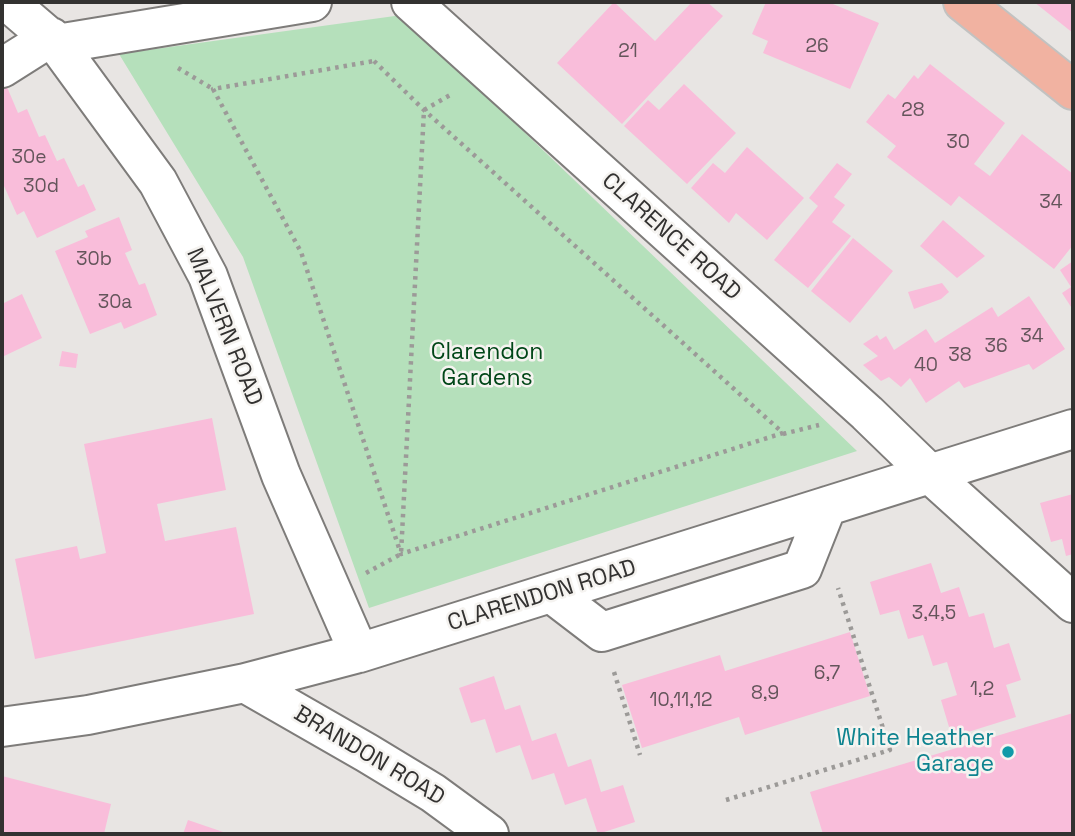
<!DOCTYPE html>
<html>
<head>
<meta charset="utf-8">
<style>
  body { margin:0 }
  #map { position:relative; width:1075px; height:836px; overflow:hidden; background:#e8e5e3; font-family:"Space Grotesk",sans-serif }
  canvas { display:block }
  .frame { position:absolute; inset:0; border:4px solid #333231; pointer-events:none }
</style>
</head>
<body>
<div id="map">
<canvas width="1075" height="836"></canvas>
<div class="frame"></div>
</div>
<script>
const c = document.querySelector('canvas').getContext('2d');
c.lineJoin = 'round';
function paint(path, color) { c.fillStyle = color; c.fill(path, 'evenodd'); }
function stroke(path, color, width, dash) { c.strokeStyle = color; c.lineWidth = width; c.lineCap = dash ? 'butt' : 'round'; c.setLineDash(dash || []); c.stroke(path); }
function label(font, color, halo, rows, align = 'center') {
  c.font = font + ' "Space Grotesk",sans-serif'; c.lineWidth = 5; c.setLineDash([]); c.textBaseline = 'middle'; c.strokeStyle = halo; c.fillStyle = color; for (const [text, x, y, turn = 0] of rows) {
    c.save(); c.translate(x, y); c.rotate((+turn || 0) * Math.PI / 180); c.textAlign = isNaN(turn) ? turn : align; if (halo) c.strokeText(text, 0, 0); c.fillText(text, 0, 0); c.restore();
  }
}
const green = new Path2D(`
  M402,15L857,451L369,608L243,257L119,54Z`);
const building = new Path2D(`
  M614,2L655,41L692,2H707L723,16L622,124L557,63Z
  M766,2H828L879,23L850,89L763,53L768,41L752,34Z
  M1034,2H1073V33Z
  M930,64L1005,123L974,164L990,176L1022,134L1073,174V237L1072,239L1073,240V245L1054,269L959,196L951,206L887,157L896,146L866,122L888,94L895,99L914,75L918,79Z
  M684,84L736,133L687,184L624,126L648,100L659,110Z
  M7,87L18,113L27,109L39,137L45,135L57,161L64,158L78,187L84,184L96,210L37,238L24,211L17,215L4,186L2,187V90Z
  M747,147L804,198L767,240L736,213L729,223L691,188L713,163L725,173Z
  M837,163L852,174L834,197L845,205L832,222L851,236L808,288L774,260L818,206L809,198Z
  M119,217L132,250L125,253L139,285L145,283L157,315L124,329L121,322L90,334L55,251L88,237L85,231Z
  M943,220L985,256L957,278L920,246Z
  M853,238L893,271L850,323L811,291Z
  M1073,261V310L1062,293L1071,287L1060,270Z
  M942,283L949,292L941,299L914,309L908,292Z
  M22,294L42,338L2,357V304Z
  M1029,296L1065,349L1033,370L1029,364L964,388L959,381L926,403L910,378L901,387L889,377L881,381L863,365L878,356L863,344L877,335L880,340L886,336L894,350L926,329L935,343L992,307L998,317Z
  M62,351L78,354L76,368L59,366Z
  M212,418L226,490L157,504L165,541L236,527L254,614L35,659L15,559L77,546L80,559L106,553L84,444Z
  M1073,494V554L1066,556L1062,539L1051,542L1040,503Z
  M931,563L941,593L959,587L969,617L984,613L994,648L1009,643L1021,680L1006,685L1016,717L952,737L941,700L957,695L947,662L933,666L923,635L908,639L899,610L880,615L870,582Z
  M850,632L870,696L745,735L739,717L642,748L622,685L720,655L725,671Z
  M494,676L505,710L520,705L532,741L556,733L568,767L591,759L601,792L623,785L635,822L598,834L586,798L565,805L554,773L532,780L520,745L496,753L485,719L471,723L459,688Z
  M1073,713V834H823L810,792Z
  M2,776L111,804L104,834H2Z
  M188,820L229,834H183Z`);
const path = new Path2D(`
  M374,61L424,110L783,433L401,554L301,252L213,89Z
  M178,68L213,89
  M783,434L819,425
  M366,573L401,554L424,110L452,94
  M614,672L640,755
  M726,800L890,750L838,588`);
const minor = new Path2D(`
  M8,2L57,44L158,182L208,276L281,475L359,653
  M411,2L867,413L930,474L1073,603
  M57,44L312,2
  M2,68L51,37
  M551,593L602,632L802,569L827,506
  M245,683L367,753L433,793L489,834
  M2,727L88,715L245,683L359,653L1073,429`);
const major = new Path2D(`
  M963,2L1073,90`);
const markers = [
  [1008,752,7,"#0f9aa8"]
];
const numberNames = [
  ["26",817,47],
  ["21",628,52],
  ["28",913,111],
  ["30",958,143],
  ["30e",29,158],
  ["30d",41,187],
  ["34",1051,203],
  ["30b",94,260],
  ["30a",115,303],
  ["34",1032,337],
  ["36",996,347],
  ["38",960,356],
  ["40",926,366],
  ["3,4,5",934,614],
  ["6,7",827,674],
  ["1,2",982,690],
  ["8,9",765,694],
  ["10,11,12",681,701]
];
const streetNames = [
  ["CLARENCE ROAD",671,237,42],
  ["MALVERN ROAD",224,327,68],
  ["CLARENDON ROAD",542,596,-17],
  ["BRANDON ROAD",369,756,31]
];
const parkNames = [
  ["Clarendon",487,353],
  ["Gardens",487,379]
];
const cultureNames = [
  ["White Heather",994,739],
  ["Garage",994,765]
];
paint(green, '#b5e0bb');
paint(building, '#f9bdda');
stroke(minor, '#7e7c7a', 42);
stroke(major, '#c2c2c1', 42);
stroke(path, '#9c9a98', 4.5, [3.5, 5]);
stroke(minor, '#fff', 38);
stroke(major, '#f1b2a1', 38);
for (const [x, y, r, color] of markers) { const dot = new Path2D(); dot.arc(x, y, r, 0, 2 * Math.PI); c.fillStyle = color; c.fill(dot); stroke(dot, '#f5f3f0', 2.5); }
label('19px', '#64555b', null, numberNames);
label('23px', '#333231', '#f5f3f0', streetNames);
label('23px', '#004617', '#f5f3f0', parkNames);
label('23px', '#0d838f', '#f5f3f0', cultureNames, 'right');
</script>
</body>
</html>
